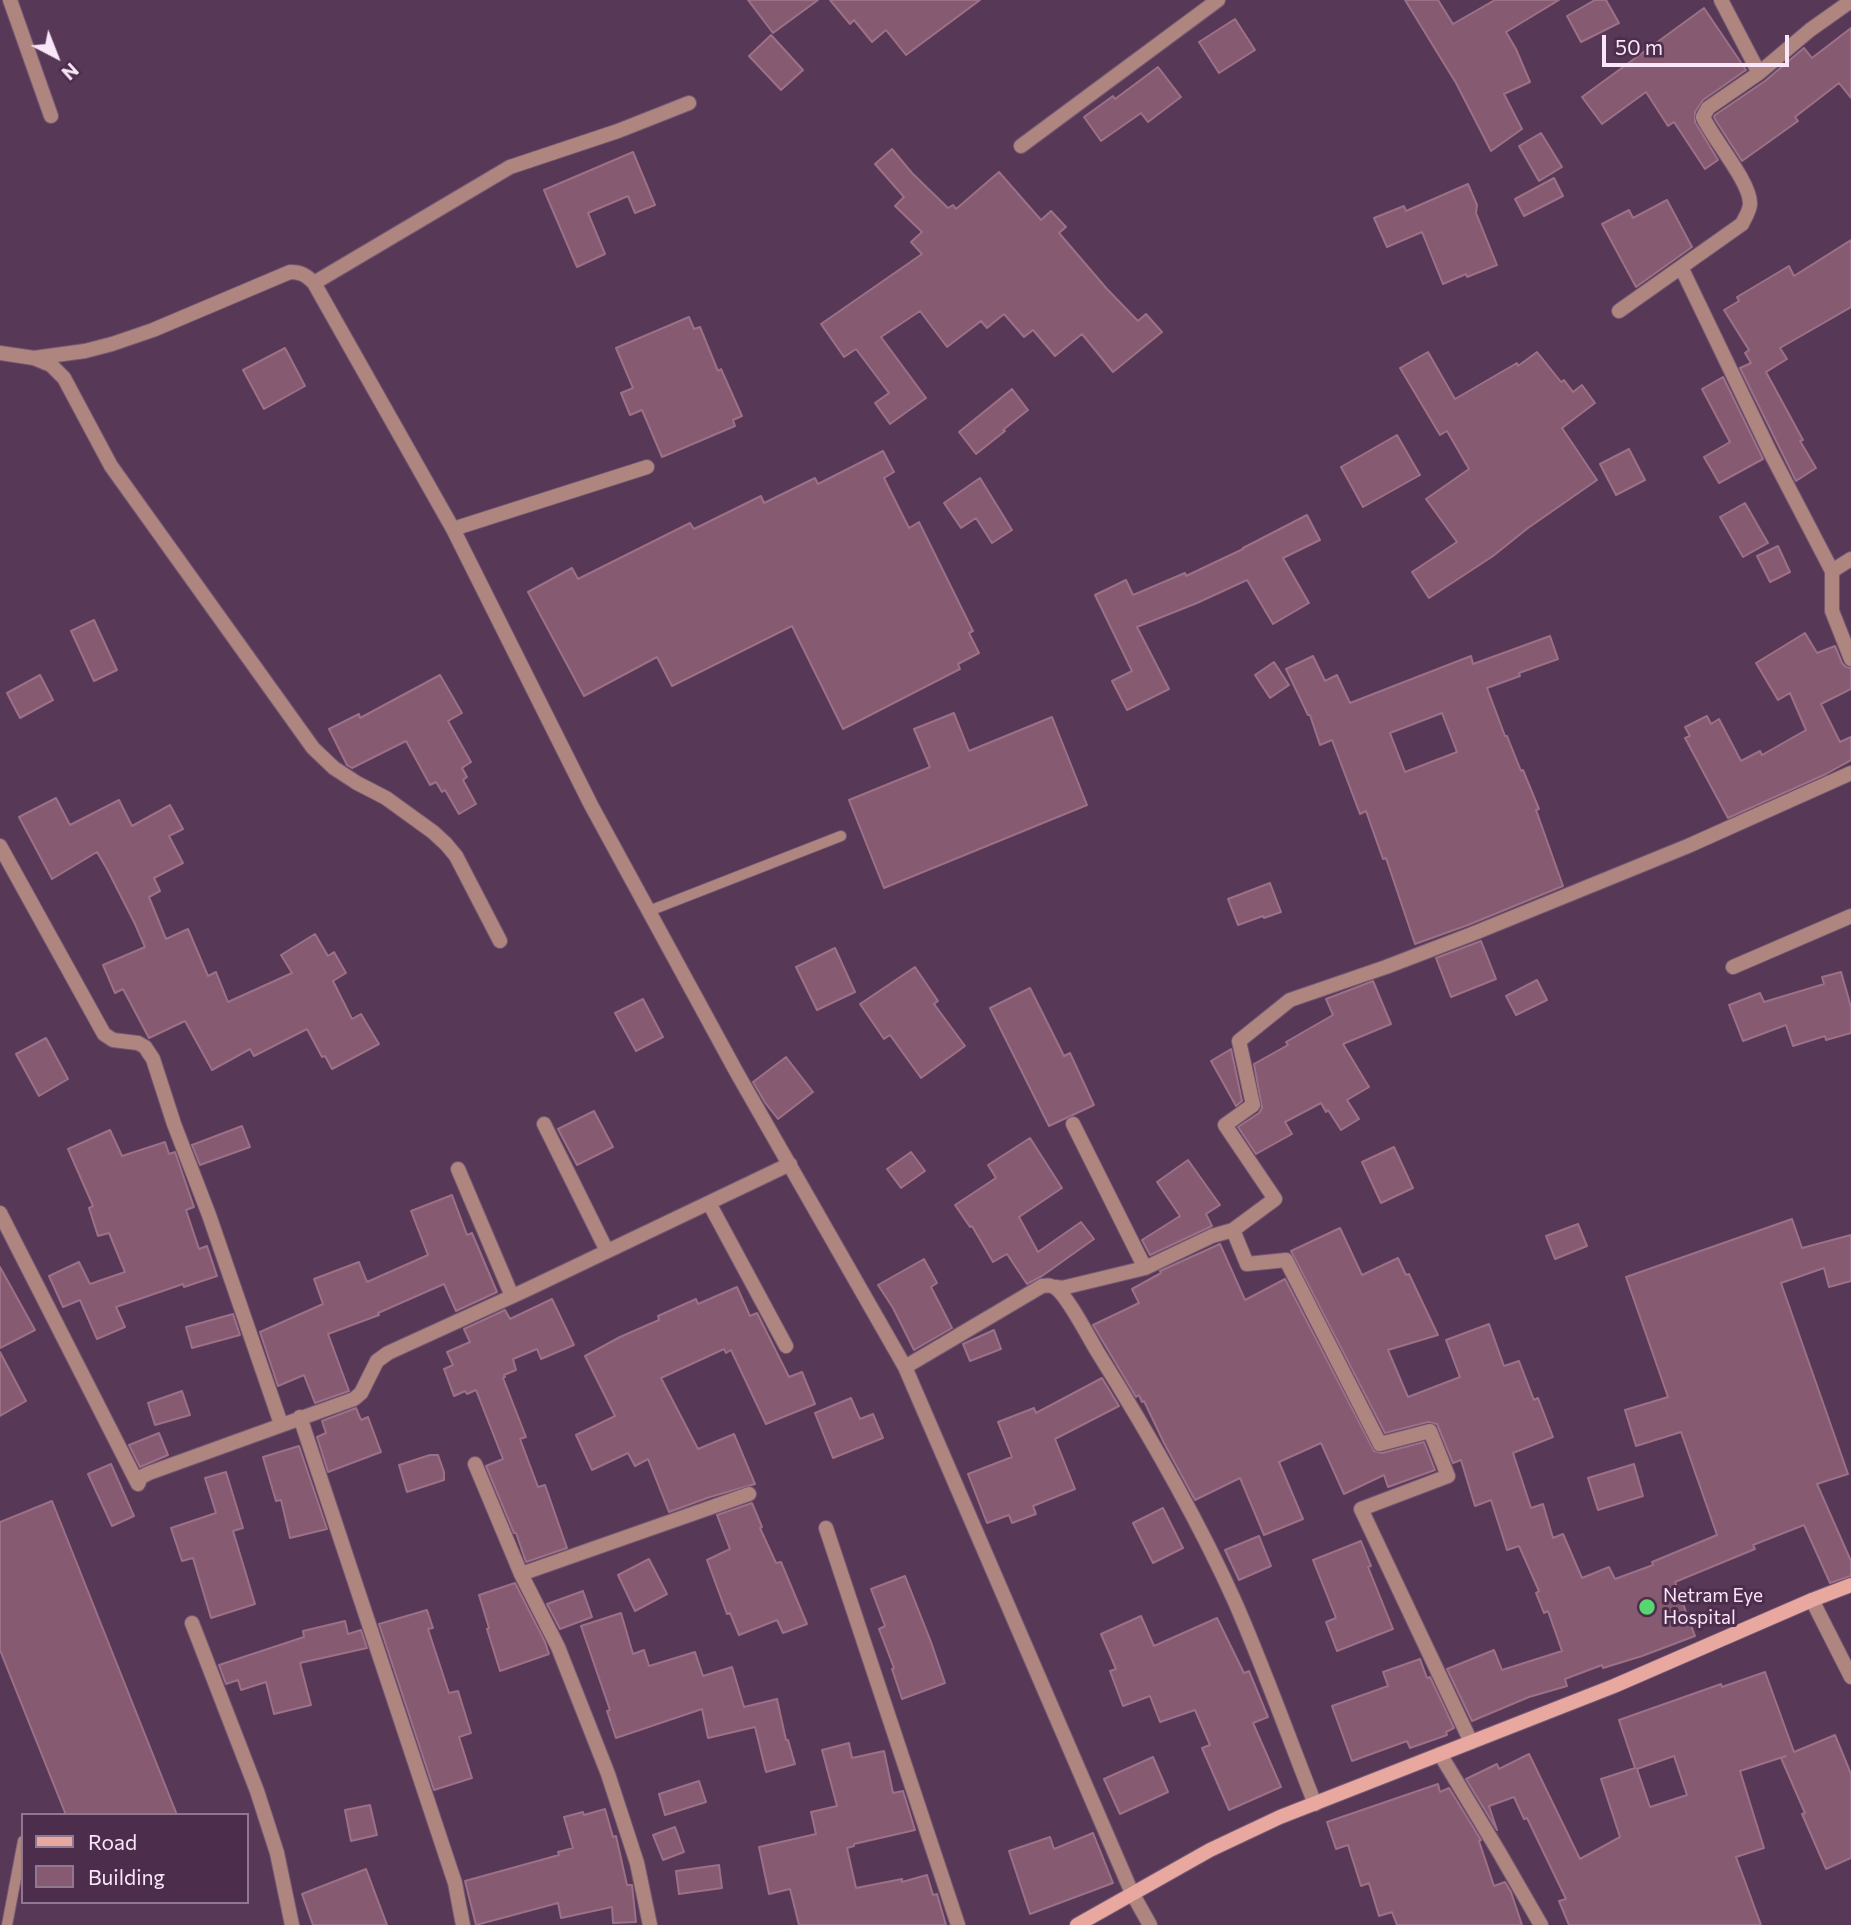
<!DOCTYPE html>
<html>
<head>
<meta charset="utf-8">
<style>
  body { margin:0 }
  #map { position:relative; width:1851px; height:1925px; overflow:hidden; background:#573957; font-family:Commissioner,sans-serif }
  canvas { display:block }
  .legend { position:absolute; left:21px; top:1813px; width:228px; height:91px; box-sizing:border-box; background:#4c2e4c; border:2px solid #917891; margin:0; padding:9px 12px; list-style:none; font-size:21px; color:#f9e6f8 }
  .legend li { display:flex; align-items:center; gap:14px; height:35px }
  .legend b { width:35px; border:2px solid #917891 }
  .north { position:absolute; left:21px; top:21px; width:70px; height:70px; -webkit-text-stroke:5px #4c2e4c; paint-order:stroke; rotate:138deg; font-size:19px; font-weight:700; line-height:28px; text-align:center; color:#f9e6f8 }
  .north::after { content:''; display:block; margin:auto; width:24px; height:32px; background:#f9e6f8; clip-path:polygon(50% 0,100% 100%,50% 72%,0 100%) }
  .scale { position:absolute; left:1602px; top:35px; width:187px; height:32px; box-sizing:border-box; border:4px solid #f9e6f8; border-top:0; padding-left:9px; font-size:21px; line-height:24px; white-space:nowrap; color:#f9e6f8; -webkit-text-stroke:5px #4c2e4c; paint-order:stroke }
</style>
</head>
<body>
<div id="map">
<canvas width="1851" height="1925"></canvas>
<ul class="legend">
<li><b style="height:9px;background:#e9a89f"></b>Road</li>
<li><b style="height:19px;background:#865b71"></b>Building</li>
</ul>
<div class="north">N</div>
<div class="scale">50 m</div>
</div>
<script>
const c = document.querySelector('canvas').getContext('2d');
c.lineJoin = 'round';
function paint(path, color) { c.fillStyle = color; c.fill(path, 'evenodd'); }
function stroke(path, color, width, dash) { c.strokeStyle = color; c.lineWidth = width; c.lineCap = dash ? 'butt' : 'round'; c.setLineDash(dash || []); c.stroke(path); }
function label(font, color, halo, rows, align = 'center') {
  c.font = font + ' Commissioner,sans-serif'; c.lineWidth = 6; c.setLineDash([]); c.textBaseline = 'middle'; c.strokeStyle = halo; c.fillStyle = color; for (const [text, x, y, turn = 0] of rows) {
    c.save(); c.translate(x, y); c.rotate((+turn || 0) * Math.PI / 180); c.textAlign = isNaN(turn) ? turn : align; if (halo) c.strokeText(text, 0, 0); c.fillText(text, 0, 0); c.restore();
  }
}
const building = new Path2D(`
  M748,0H818L773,33Z
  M830,0H980L906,55L886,30L872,42L854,20L850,24Z
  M1405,0H1438L1453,24L1495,0H1559L1506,32L1516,49L1530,82L1504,94L1522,129L1491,151L1456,83Z
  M1595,0H1606L1619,23L1581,42L1567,16Z
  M1704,8L1746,70L1703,100L1695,112V122L1718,160L1705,169L1674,122L1668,126L1646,92L1602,124L1582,97Z
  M1235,19L1255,50L1219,73L1199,42Z
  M1851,28V98L1839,83L1795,117L1798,121L1742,161L1716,121L1714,117L1715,115L1765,81L1804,48L1812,58Z
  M771,35L803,70L781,90L749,56Z
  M1158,67L1181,97L1148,122L1141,113L1101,141L1084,117L1113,96L1115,99Z
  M1541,133L1562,167L1539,181L1519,146Z
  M892,149L912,173L948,208L953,205L956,209L999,172L1041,220L1051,211L1066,227L1059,233L1107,289L1138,321L1146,314L1162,332L1113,372L1082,334L1055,356L1033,330L1024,337L1004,314L987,328L981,321L947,347L920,311L881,337L926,398L890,424L875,403L889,393L856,349L844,357L821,324L922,254L911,242L922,232L895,206L904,197L875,164Z
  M633,152L655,205L635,213L628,196L588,213L605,254L577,267L544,190Z
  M1554,178L1563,196L1524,216L1515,199Z
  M1468,184L1477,205L1476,213L1497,265L1467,277L1466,274L1443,284L1422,232L1387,247L1374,218L1404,206L1406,211Z
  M1667,200L1692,247L1636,287L1602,224L1629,210L1633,218Z
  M1851,240V307L1780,348L1787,359L1766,372L1803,440L1800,441L1816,468L1796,481L1740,368L1751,363L1745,353L1749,350L1724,310L1739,301L1737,297L1789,266L1794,276Z
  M689,317L694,329L700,327L718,371L721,369L742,416L733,420L735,426L662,457L642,410L630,415L621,393L633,388L616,348Z
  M285,348L305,386L264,409L243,370Z
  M1428,352L1455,399L1517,363L1518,366L1537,352L1561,382L1564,380L1573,392L1582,385L1595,403L1562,428L1597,480L1528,528L1493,556L1429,598L1412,572L1457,542L1426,499L1469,469L1447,431L1440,435L1400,368Z
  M1723,377L1763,459L1719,483L1704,457L1730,442L1702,389Z
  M1012,389L1028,410L1003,430L1005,431L976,454L959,432Z
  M1397,435L1420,475L1363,507L1341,467Z
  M1629,449L1645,480L1616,495L1600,464Z
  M883,451L894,472L884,478L909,528L919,522L973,631L969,633L979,653L958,664L960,669L843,729L792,626L672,686L657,657L584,696L528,592L572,568L578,579L690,523L694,529L761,496L764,503L815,478L818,484Z
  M980,478L1012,530L992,543L976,518L961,528L944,503Z
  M1745,503L1768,543L1743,557L1720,517Z
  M1307,515L1320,540L1283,558L1309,603L1273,624L1247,580L1197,603L1137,627L1169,689L1127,710L1112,681L1132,671L1095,595L1126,580L1133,595L1185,573L1186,576L1243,549V548Z
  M1778,546L1790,572L1770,582L1757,556Z
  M94,620L117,670L94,681L71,631Z
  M1805,633L1817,653L1835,646L1842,663L1846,667L1851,668V689L1821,704L1840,742L1851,737V760L1826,774L1728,818L1685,738L1690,736L1685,727L1707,716L1711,724L1719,719L1741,761L1760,751L1762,755L1806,730L1790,693L1778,700L1756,663Z
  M1550,636L1558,659L1519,673L1520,676L1487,688L1505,736H1507L1521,771L1523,770L1539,809L1536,810L1563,886L1468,925L1415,944L1386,858L1383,859L1366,811L1360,814L1332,740L1320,745L1310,715H1308L1286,669L1313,656L1325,681L1337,675L1350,703L1471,656L1473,664ZM1442,713L1457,752L1405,772L1390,733Z
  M1274,662L1289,685L1270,698L1255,675Z
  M40,675L53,700L20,718L7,693Z
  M440,675L462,713L448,721L471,762L462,768L467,777L463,780L476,804L459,814L445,790L442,792L436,782L430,785L406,741L352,768L347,765L329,729L359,714L360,718Z
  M954,713L969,751L1052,717L1087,805L884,888L849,800L930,767L914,729Z
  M56,798L70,825L119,800L132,826L170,805L183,829L169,836L183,863L154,878L160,891L149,897L166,939L188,929L208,976L216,972L228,1002L292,973L281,955L315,934L328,956L334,952L346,973L333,981L352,1019L361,1014L379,1044L332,1069L325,1056L322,1057L307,1029L254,1056L250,1049L212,1070L185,1021L149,1038L123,989L115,993L103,965L145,947L135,924L107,869L97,852L52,879L19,817Z
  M1270,883L1281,912L1264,918L1263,916L1238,925L1228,899Z
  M1481,941L1496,979L1451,997L1436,958Z
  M835,948L855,992L817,1010L796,967Z
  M915,967L938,1001L934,1004L965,1046L921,1078L890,1035L884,1039L860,1004Z
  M1841,972L1851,1007V1033L1826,1040L1825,1036L1793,1046L1786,1025L1743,1041L1729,1005L1760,993L1764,1002L1824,984L1822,977Z
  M1537,980L1547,1000L1516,1015L1506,996Z
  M1373,981L1391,1024L1343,1044L1369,1087L1347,1100L1359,1119L1341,1130L1328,1110L1326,1112L1321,1103L1285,1122L1292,1134L1256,1154L1238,1127L1259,1113L1262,1108L1254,1064L1288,1045L1286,1042L1333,1015L1326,999Z
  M1030,988L1064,1056L1070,1053L1094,1105L1049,1126L990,1008Z
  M643,999L663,1037L636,1051L615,1013Z
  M46,1038L68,1079L39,1096L16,1054Z
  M1231,1049L1242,1101L1236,1106L1211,1061Z
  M786,1057L813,1092L778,1119L766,1104L753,1082Z
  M594,1111L613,1147L577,1165L558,1129Z
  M242,1126L250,1147L200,1165L192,1145Z
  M110,1130L122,1156L165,1142L169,1154L175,1152L194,1207L186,1210L199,1249L207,1246L217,1276L184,1287L183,1284L116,1307L125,1327L97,1339L80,1300L63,1307L49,1276L79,1262L90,1284L125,1272L109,1233L98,1236L89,1208L93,1206L68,1149Z
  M1030,1138L1062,1188L1019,1217L1038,1252L1081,1222L1094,1239L1042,1276L1027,1284L1007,1254L993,1262L972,1226L970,1227L955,1205L996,1178L988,1165Z
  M1394,1147L1413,1188L1381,1203L1362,1162Z
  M911,1152L925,1171L901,1188L887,1169Z
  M1188,1160L1220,1205L1206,1214L1212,1226L1150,1255L1142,1240L1180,1216L1157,1182Z
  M452,1195L467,1235L472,1233L497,1292L456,1311L444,1284L378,1313L379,1315L328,1334L349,1391L315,1403L304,1375L278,1386L260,1332L323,1304L314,1279L359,1262L367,1282L428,1255L411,1211Z
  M1792,1219L1802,1248L1851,1235V1281L1829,1287L1824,1268L1781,1283L1848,1474L1817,1484L1851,1561V1576L1830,1583L1804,1525L1753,1545L1755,1549L1675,1582L1695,1636L1642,1656L1603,1668L1602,1665L1565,1679L1567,1686L1529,1697L1472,1721L1447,1669L1494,1650L1502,1670L1562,1651L1548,1611L1544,1613L1536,1593L1539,1591L1519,1546L1507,1550L1491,1500L1475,1506L1461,1460L1453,1463L1437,1424L1428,1422L1385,1433L1291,1251L1340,1228L1362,1275L1398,1258L1406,1275L1409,1274L1438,1335L1388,1350L1408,1397L1460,1377L1446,1340L1489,1324L1504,1366L1519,1361L1534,1400L1538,1398L1553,1437L1513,1453L1531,1508L1543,1504L1553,1538L1563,1534L1582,1578L1609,1567L1615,1579L1653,1565L1652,1562L1717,1535L1681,1432L1636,1446L1625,1410L1668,1397L1626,1277Z
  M1578,1224L1587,1246L1555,1259L1546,1236Z
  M1220,1244L1245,1300L1285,1279L1374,1451L1382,1453L1424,1442L1435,1470L1388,1487L1384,1475L1344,1494L1321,1443L1279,1462L1303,1519L1264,1535L1240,1478L1195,1500L1164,1443L1144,1401L1142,1402L1139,1395L1136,1397L1093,1325L1139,1303L1132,1289L1161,1273L1160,1271Z
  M924,1259L937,1283L931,1287L952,1328L914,1350L893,1308L878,1285Z
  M0,1267L35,1330L0,1348Z
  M737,1287L750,1316L757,1313L789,1377L802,1372L815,1404L766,1424L731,1350L726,1353L724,1349L661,1378L698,1449L734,1434L755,1484L710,1497L669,1512L648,1459L635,1466L628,1453L592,1470L576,1435L615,1416L585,1356L620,1337L659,1320L658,1316L696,1299L698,1304Z
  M552,1299L574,1345L541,1359L537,1349L513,1359L516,1370L504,1375L505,1377L503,1378L526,1437L520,1439L538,1487L545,1485L567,1548L526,1562L516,1533H514L486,1466L503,1459L476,1390L467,1394L465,1391L454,1396L444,1369L453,1365L447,1352L470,1342L464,1329L505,1310L510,1319Z
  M233,1314L240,1335L192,1348L186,1327Z
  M994,1330L1001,1349L970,1361L963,1344Z
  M0,1352L26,1401L0,1416Z
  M1102,1378L1119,1406L1055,1439L1075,1489L1033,1506L1036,1514L1012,1523L1009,1515L987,1523L968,1474L1012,1457L998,1422L1034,1408L1036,1413Z
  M182,1391L190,1415L155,1425L148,1403Z
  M851,1398L860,1419L873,1414L883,1438L833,1458L815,1413Z
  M356,1408L361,1420L368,1417L381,1452L328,1472L317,1437L326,1433L322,1421Z
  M159,1433L168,1455L140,1467L129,1445Z
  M299,1446L327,1529L290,1538L281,1500L276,1501L263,1457Z
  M430,1455H438L444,1472V1480L407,1492L399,1465Z
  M111,1464L134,1516L112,1526L88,1474Z
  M1634,1464L1643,1496L1598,1510L1588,1478Z
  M226,1472L243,1528L233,1531L255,1604L211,1618L193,1558L182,1561L171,1528L216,1513L205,1478Z
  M52,1501L177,1815H66L0,1650V1522Z
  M752,1503L762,1527L760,1528L776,1563L781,1562L807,1624L783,1633L777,1620L739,1635L730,1613L727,1614L707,1560L730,1549L717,1515Z
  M1163,1508L1183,1548L1153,1563L1133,1523Z
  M1259,1536L1271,1566L1239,1580L1225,1550Z
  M1361,1541L1371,1566L1368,1567L1393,1629L1337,1651L1326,1622L1336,1618L1313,1560Z
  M649,1559L667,1594L635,1611L618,1575Z
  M905,1576L931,1642L945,1683L902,1699L892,1669L894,1668L879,1629L885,1626L871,1589Z
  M515,1583L545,1642L549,1654L500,1671L487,1629L489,1628L479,1595Z
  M583,1591L592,1617L560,1629L547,1604Z
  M427,1610L433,1628L428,1629L449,1693L458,1691L471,1733L459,1737L472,1778L434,1790L379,1624Z
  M621,1613L633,1654L644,1650L649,1666L695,1652L703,1676L732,1667L744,1707L777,1699L786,1740H788L795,1764L766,1772L755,1727L708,1738L702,1709L616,1738L607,1711L610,1710L581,1626Z
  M1141,1616L1154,1646L1217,1618L1244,1673L1249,1671L1268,1717L1253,1723L1281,1787L1229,1810L1202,1748L1210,1745L1195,1710L1160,1722L1150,1696L1123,1706L1110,1671L1116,1669L1101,1634Z
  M345,1621L348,1634L361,1630L367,1648L300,1663L311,1705L274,1714L266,1682L241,1690L238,1680L226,1684L219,1665L304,1637L303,1631Z
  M1420,1659L1427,1678L1430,1677L1454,1728L1446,1732L1447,1735L1410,1748L1407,1741L1352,1761L1332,1706L1388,1686L1383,1672Z
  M1765,1672L1794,1752L1835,1735L1851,1774V1858L1826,1869L1802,1814L1805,1813L1781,1758L1786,1756L1740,1771L1764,1848L1736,1857L1761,1925H1569L1559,1901L1566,1899L1527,1818L1524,1819L1514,1797L1489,1806L1497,1830L1466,1779L1497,1764L1499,1769L1529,1754L1580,1859L1620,1837L1601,1779L1635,1768L1619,1720L1721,1684L1722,1687ZM1674,1756L1687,1795L1650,1807L1637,1769Z
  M849,1743L852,1758L884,1751L893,1793L903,1791L915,1830L854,1844V1846L847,1848L856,1888L902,1879V1882L927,1875L933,1895L937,1894L946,1925H799L790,1889L769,1894L759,1847L816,1834L811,1812L837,1806L822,1750Z
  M1153,1757L1168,1792L1120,1814L1104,1779Z
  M699,1781L706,1802L665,1815L659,1794Z
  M1438,1784L1440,1792L1449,1788L1481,1840L1479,1841L1494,1886L1505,1882L1511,1892L1522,1925H1397L1392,1912L1379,1916L1369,1883L1361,1886L1348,1845L1336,1849L1327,1822Z
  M370,1805L377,1835L351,1841L345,1810Z
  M605,1809L613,1837L616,1836L627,1885H632L636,1922L613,1923L612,1907L561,1918L558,1903L476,1925L465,1881L559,1855L558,1852L573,1848L564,1817L583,1812L584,1815Z
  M675,1827L684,1852L663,1860L653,1835Z
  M1093,1833L1113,1883L1030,1914L1009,1851L1050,1837L1054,1849Z
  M719,1865L722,1888L679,1894L676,1871Z
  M366,1869L387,1925H313L302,1894Z`);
const lane = new Path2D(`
  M649,911L841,836
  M7,1925L23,1841`);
const street = new Path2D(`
  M10,0L51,116
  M1721,0L1759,73
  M1021,146L1218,0
  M1681,267L1770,452L1832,571
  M314,283L510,167L618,131L689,103
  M1619,311L1742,224C1745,218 1750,210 1750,204C1751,183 1713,139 1703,117L1708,108L1759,73L1810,30L1851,1
  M0,353L34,358L51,365L64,378L111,466L313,748L334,768L357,783L386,798L433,832L446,844L456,856L500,941
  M34,358L85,351L112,344L153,330L290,272C301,272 306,275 314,283L453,529L591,805L737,1073L905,1367L1132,1893L1150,1925
  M453,529L647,467
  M1851,559L1832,571V611L1851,659
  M0,846L104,1034L113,1040L138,1043L145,1047L153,1059L174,1124L209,1215L281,1424
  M1733,967L1851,916
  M544,1124L607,1251
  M1073,1124L1145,1268
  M458,1169L512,1296
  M709,1203L786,1346
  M0,1213L138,1484L141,1477L149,1473L354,1399L361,1393L377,1361L388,1353L526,1290L790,1164
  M1233,1230L1247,1264L1286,1260L1380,1444L1430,1431L1448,1476L1361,1509L1471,1742
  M1056,1287L1062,1288L1145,1268L1212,1236L1233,1230L1275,1199L1225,1125L1253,1105L1239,1041L1290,1000L1386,967L1472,934L1688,846L1851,773
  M905,1367L1042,1286C1048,1285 1052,1285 1057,1289C1069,1299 1088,1336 1097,1351C1147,1431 1196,1515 1235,1602C1264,1668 1288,1736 1315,1804
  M300,1417L455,1883L463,1925
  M475,1464L521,1574L558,1647L608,1774L637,1863L650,1925
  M826,1528L958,1925
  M521,1574L749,1494
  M1812,1600L1851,1677
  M192,1623L257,1791L277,1853L292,1925
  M1440,1754L1499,1852L1541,1925`);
const secondary = new Path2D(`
  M1077,1925L1210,1850L1280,1817L1614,1686L1812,1600L1851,1585`);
const markers = [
  [1647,1607,9,"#57d570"]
];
const poiNames = [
  ["Netram Eye",1663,1596],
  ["Hospital",1663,1618]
];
paint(building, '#865b71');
stroke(building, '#9c7086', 2);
stroke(lane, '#745874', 12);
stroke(street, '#745874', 16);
stroke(secondary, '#745874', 16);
stroke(lane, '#af857f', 10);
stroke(street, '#af857f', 14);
stroke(secondary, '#e9a89f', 14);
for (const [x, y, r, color] of markers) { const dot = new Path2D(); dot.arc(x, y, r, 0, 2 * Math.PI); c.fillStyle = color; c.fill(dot); stroke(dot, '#4c2e4c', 2.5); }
label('19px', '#f9e6f8', '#4c2e4c', poiNames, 'left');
</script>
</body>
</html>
